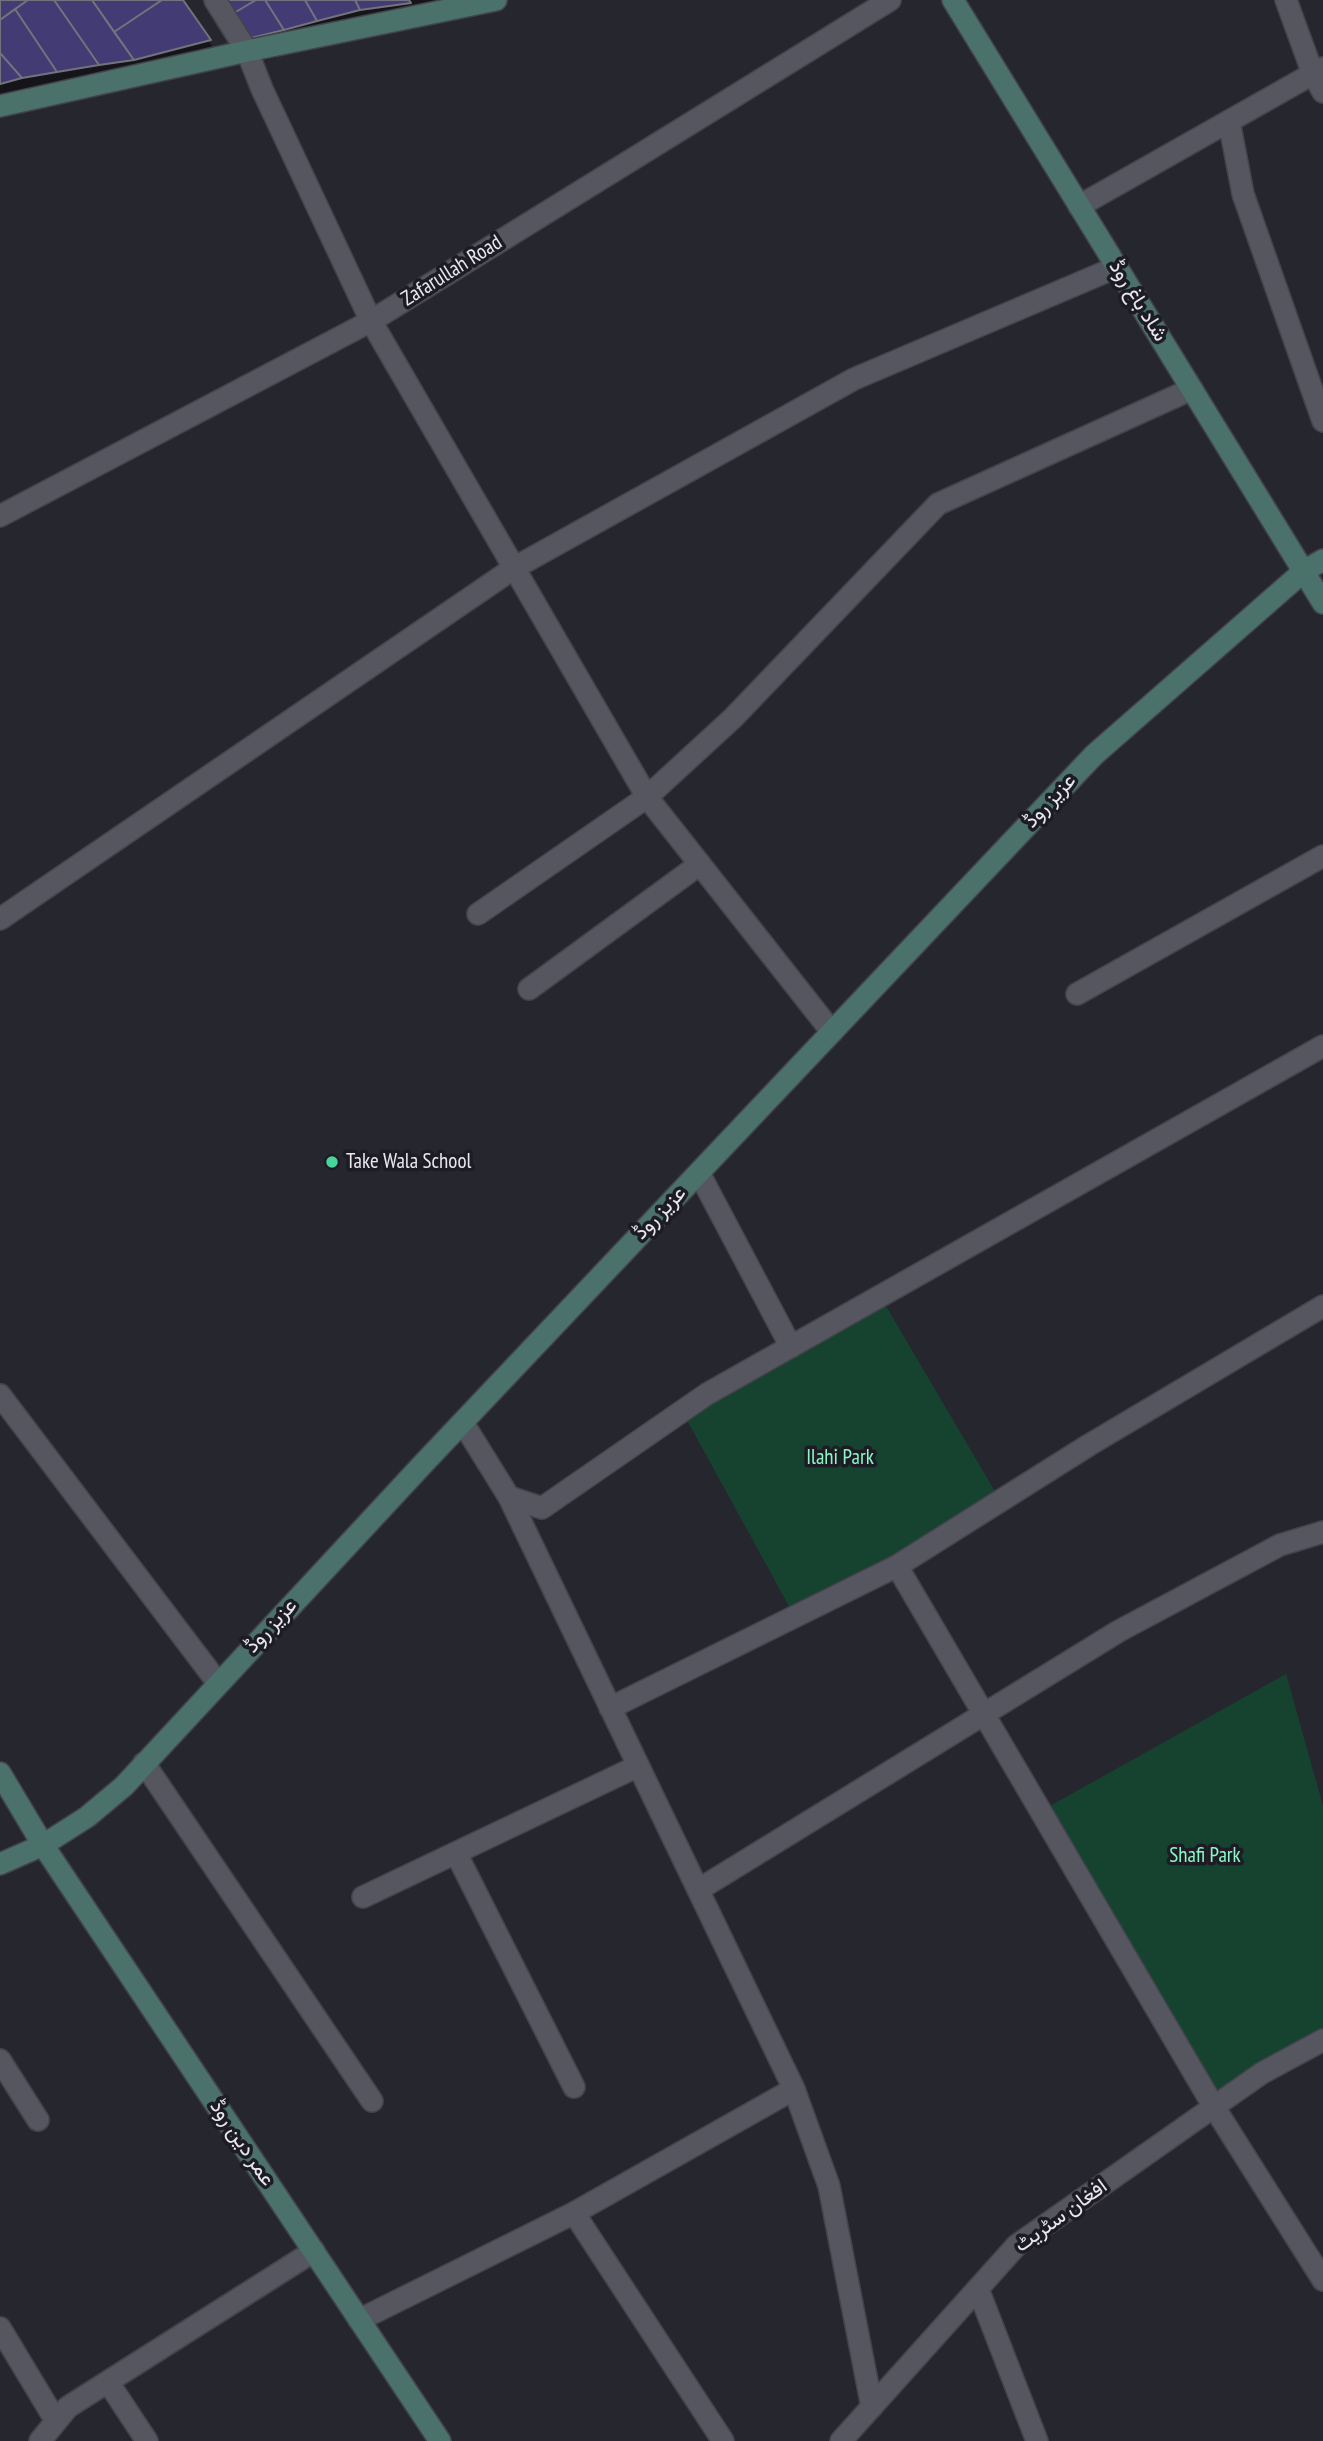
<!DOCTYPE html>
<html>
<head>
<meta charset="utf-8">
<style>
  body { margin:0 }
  canvas { display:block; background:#26262f }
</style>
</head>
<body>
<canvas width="1323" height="2441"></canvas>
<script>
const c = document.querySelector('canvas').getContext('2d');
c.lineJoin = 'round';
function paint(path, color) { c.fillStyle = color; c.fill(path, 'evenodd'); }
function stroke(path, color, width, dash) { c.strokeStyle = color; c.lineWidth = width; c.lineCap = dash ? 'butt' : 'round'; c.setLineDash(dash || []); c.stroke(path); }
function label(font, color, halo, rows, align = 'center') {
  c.font = font + ' "PT Sans Narrow",Vazirmatn,sans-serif'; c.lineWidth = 7; c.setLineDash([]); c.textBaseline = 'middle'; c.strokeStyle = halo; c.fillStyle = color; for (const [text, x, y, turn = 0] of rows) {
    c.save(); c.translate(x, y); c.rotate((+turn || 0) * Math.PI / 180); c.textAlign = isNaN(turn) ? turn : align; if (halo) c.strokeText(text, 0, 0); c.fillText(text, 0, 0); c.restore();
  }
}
const green = new Path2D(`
  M880,1296L1000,1500L795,1617L682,1411Z
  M1286,1674L1323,1806V2040L1214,2107L1041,1811Z`);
const shadow = new Path2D(`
  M0,0H182L223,63L0,111Z
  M228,0H462L465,10L424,26L374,32L266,60Z`);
const building = new Path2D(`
  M0,0H28L0,20Z
  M28,0H54L99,65L57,72L15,9Z
  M54,0H92L134,60L99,65Z
  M92,0H162L114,32Z
  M162,0H183L211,40L134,60L114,32Z
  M226,0H256L234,13Z
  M256,0H265L284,30L251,38L234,13Z
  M265,0H305L317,21L284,30Z
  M305,0H355L360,10L317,21Z
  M355,0H409L411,3L360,10Z
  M15,9L57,72L22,78L0,53V20Z
  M0,53L22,78L0,84Z`);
const service = new Path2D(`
  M529,989L700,864
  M0,1395L218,1683`);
const minor = new Path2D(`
  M215,0L247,51L262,89L371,321L647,797L832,1032
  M1286,0L1313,74L1323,92
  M1229,121L1243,194L1323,421
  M1079,206L1323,68
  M478,914L647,797L733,718L938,504L1192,389
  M0,919L514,568L854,379L1117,267
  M1077,994L1323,856
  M699,1173L791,1347
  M463,1423L509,1497L794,2089L829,2186L872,2407
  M509,1497L542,1508L707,1394L1323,1046
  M897,1566L1214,2107L1323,2280
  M610,1708L897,1566L1089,1445L1323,1306
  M144,1763L372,2101
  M456,1853L574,2087
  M698,1890L1119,1631L1280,1545L1323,1532
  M363,1897L638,1766
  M0,2060L38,2120
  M574,2213L723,2441
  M978,2289L1037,2441
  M359,2320L574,2213L794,2089
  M0,2328L56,2421
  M108,2382L147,2441
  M40,2441L68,2407L314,2251`);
const tertiary = new Path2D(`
  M0,516L371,321L890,0
  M841,2441L1017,2245L1262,2073L1323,2040`);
const secondary = new Path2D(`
  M953,0L1323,603
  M0,106L247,51L496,0
  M0,1773L43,1845L440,2441
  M0,1864L43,1845L87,1817L124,1786L423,1464L1094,755L1304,571L1323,560`);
const markers = [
  [332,1162,7,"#49d49c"]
];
const streetNames = [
  ["Zafarullah Road",452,271,-32],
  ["شاد باغ روڈ",1138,301,58],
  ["عزیز روڈ",1050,801,-47],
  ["عزیز روڈ",660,1213,-46],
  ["عزیز روڈ",271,1626,-47],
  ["عمر دین روڈ",242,2143,56],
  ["افغان سٹریٹ",1061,2216,-36]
];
const poiNames = [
  ["Take Wala School",346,1162]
];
const parkNames = [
  ["Ilahi Park",840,1458],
  ["Shafi Park",1205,1856]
];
paint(green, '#164330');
paint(shadow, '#0007');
paint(building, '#433b73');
stroke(building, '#73737d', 2);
stroke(service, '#43434b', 24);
stroke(minor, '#43434b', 24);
stroke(tertiary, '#43434b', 24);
stroke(secondary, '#43434b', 24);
stroke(service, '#565660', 21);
stroke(minor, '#565660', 21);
stroke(tertiary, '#565660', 21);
stroke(secondary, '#4b726a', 21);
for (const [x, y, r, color] of markers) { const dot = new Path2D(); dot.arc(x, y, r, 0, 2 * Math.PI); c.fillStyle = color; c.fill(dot); stroke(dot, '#1d1c25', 2.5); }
label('21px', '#e8e8ee', '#1d1c25', streetNames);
label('21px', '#e8e8ee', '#1d1c25', poiNames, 'left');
label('21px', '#8af7c5', '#1d1c25', parkNames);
</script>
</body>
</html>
